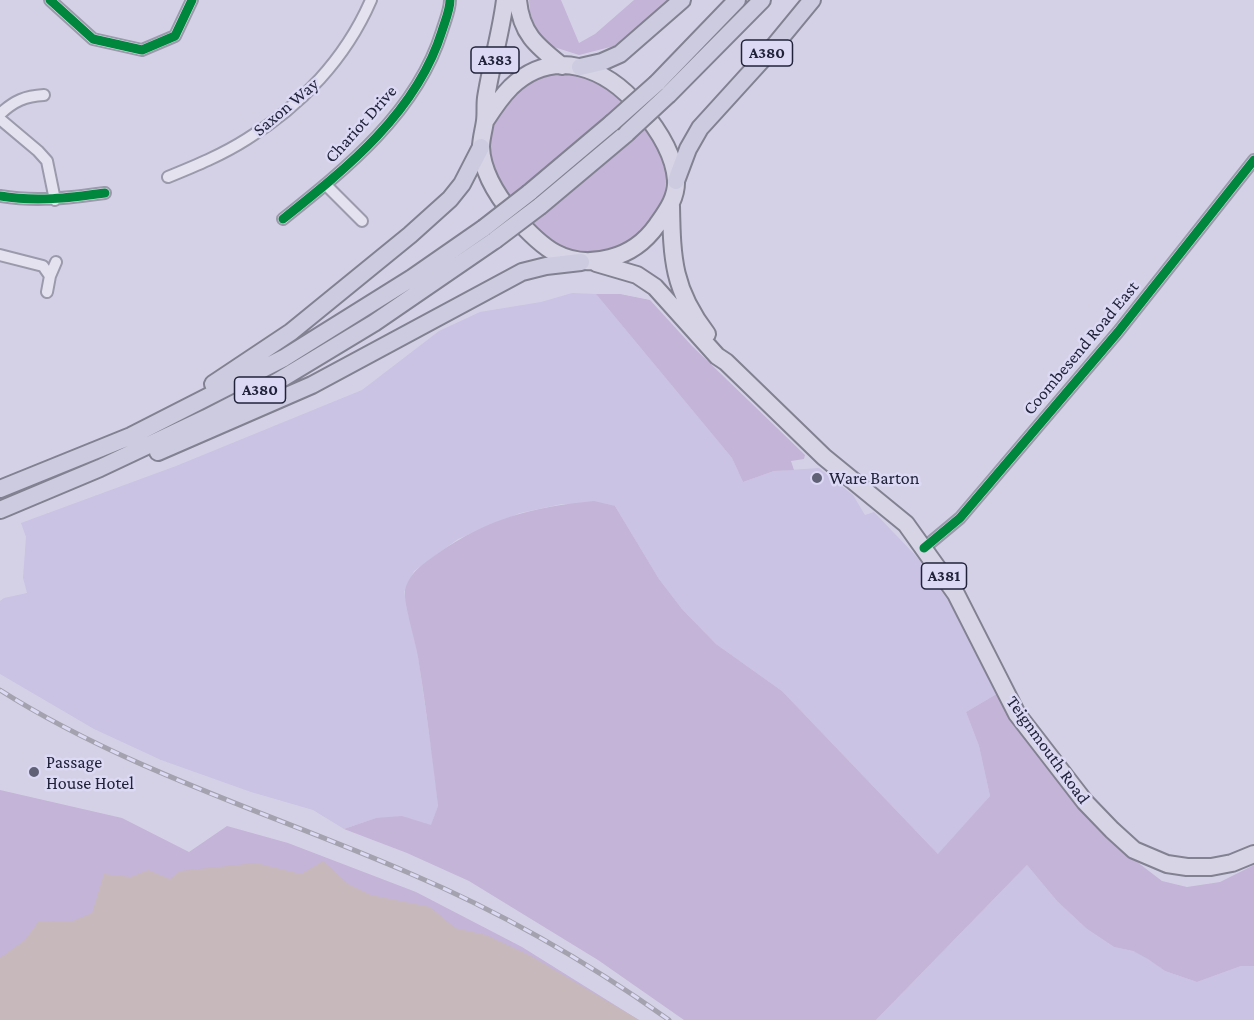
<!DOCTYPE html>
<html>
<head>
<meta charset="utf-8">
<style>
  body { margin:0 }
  canvas { display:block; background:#d4d1e6 }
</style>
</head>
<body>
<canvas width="1254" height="1020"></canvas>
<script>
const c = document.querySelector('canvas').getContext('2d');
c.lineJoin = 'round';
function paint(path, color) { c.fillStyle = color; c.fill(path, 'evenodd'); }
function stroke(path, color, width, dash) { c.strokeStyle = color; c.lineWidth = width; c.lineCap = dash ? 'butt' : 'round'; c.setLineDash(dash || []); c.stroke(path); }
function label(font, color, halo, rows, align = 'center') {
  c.font = font + ' "Crimson Pro",serif'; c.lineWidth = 5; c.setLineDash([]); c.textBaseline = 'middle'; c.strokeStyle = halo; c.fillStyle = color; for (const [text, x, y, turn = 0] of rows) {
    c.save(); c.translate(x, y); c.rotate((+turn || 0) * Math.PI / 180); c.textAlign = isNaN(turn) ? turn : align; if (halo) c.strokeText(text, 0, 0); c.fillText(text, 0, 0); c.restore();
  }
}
const farmland = new Path2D(`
  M572,293L596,294L732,458L743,482L774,471L819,468L853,495L865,515L874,512L917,557L967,627L1000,692L966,712L979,746L990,796L939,855L782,691L716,644L682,609L659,579L615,506L562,504L520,513L458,539L414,571L404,592L418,656L433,761L438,806L431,826L376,818L344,829L313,810L251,792L161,760L94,729L0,674V601L4,598L27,593L23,578L26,537L21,523L176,466L362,390L439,331L480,312L541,302Z
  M1027,865L1057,901L1087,929L1114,947L1133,951L1149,959L1165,971L1197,982L1241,966H1254V1020H876Z`);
const green = new Path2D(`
  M529,0H561L579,43L595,34L634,0H669L614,46L579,55L554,47L537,32L530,12Z
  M574,72L613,88L656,139L667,168L665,193L657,214L630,244L588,256L555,247L507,199L491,169L489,143L494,123L504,102L528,82L549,74Z
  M596,294H620L650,300L692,346L805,455L804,459L791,461L794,470L774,471L743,482L732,458Z
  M594,501L615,506L659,579L682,609L716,644L782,691L938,854L990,796L979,746L966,712L1000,692L1012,716L1042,761L1099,828L1128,855L1162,881L1187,887L1220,882L1254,865V966H1241L1197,982L1165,971L1148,959L1133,951L1114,947L1087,929L1057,901L1027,865L876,1020H684L598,960L469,881L407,853L344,829L376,818L402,816L431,825L438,806C432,756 426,706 418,657C416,643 403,601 405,590C410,572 423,564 437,554C488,518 533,507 594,501Z
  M0,790L122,818L189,852L227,826L288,843L416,892L522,947L639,1020H0Z`);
const water = new Path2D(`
  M323,861L348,884L371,895L430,907L455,928L486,935L531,956L639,1020H0V958L25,940L38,922L73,921L92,913L104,874L131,877L148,870L170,879L180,871L256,863L301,874Z`);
const minor = new Path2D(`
  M50,0L93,39L142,50L175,36L192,0
  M0,114C14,101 25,96 44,95
  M0,119L38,151L47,161L55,200
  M168,177C195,166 222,155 247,139C301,106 346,58 371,0
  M326,185L362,221
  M0,196C36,202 69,198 105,193
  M283,219C347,168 417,112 442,31C445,21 450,10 450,0
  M0,255L43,266L50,276L47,292
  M50,276L56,262
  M924,548L960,518L1118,332L1254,160`);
const primary = new Path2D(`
  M518,0C521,34 537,46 562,66
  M486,120C493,109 501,97 511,87C554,46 607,68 640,108C657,128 674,153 676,180C677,198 666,212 657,225C645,242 630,253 610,258C566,270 541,247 514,216C498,197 482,173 481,147C481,139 484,129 485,121C486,113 485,105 486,98C491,65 501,33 505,0
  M671,206C672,259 673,290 707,334
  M596,263L637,275L655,287L717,356L726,362L824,457L906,524L956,594L1017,714L1085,802L1112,830L1134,850L1167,864L1187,867H1211L1232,863L1254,854`);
const trunk = new Path2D(`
  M580,67L602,62L620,54L682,0
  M657,83L737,0
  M668,95L762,0
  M676,181L688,149L700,128L770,51L812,0
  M529,193L612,123
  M540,206L627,133
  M213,384L291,332L410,235L450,199L462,184L481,147
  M158,452L312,385L522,272L546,266L581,262
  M0,489L131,436L284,358L412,278L484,228
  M0,510L100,468L206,418L278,381L374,323L495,240`);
const rail = new Path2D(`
  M0,690C126,770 273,814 409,873C501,912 588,962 669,1020`);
const trunkBridge = new Path2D(`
  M612,123L657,83
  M627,133L668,95
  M484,228L529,193
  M495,240L540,206`);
const cycleway = new Path2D(`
  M50,0L93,39L142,50L175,36L192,0
  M0,196C36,202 69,198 105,193
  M283,219C347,168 417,112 442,31C445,21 450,10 450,0
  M924,548L960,518L1118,332L1254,160`);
const markers = [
  [817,478,6,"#606077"],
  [34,772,6,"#606077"]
];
const shields = [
  [767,53,51],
  [495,60,48],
  [260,390,51],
  [944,576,45]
];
const shieldNames = [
  ["A380",767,53],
  ["A383",495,60],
  ["A380",260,390],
  ["A381",944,576]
];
const streetNames = [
  ["Saxon Way",286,107,-40],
  ["Chariot Drive",361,124,-48],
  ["Coombesend Road East",1081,348,-50],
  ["Teignmouth Road",1048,750,54]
];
const poiNames = [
  ["Ware Barton",829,478],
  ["Passage",46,762],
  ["House Hotel",46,783]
];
paint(farmland, '#cac3e4');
paint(green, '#c4b4d8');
paint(water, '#c7b8bc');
stroke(minor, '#9b9aac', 14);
stroke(primary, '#828191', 20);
stroke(trunk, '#828191', 20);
stroke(minor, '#e4e2ee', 10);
stroke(primary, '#d6d4e5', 16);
stroke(trunk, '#cccbdf', 16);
stroke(rail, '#a4a2ae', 5);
stroke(rail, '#dcd9f5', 3, [9]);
stroke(trunkBridge, '#828191', 20, []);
stroke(trunkBridge, '#cccbdf', 16);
stroke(cycleway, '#00873e', 9);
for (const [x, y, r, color] of markers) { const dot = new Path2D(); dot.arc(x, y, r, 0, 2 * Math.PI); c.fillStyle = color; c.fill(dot); stroke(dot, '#dcd9f5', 2); }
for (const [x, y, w] of shields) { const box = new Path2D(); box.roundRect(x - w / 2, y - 13, w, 26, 4.5); c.fillStyle = '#dcd9f5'; c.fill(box); stroke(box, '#21233b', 1.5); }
label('bold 16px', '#21233b', null, shieldNames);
label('18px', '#21233b', '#dcd9f5', streetNames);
label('18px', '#21233b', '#dcd9f5', poiNames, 'left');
</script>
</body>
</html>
